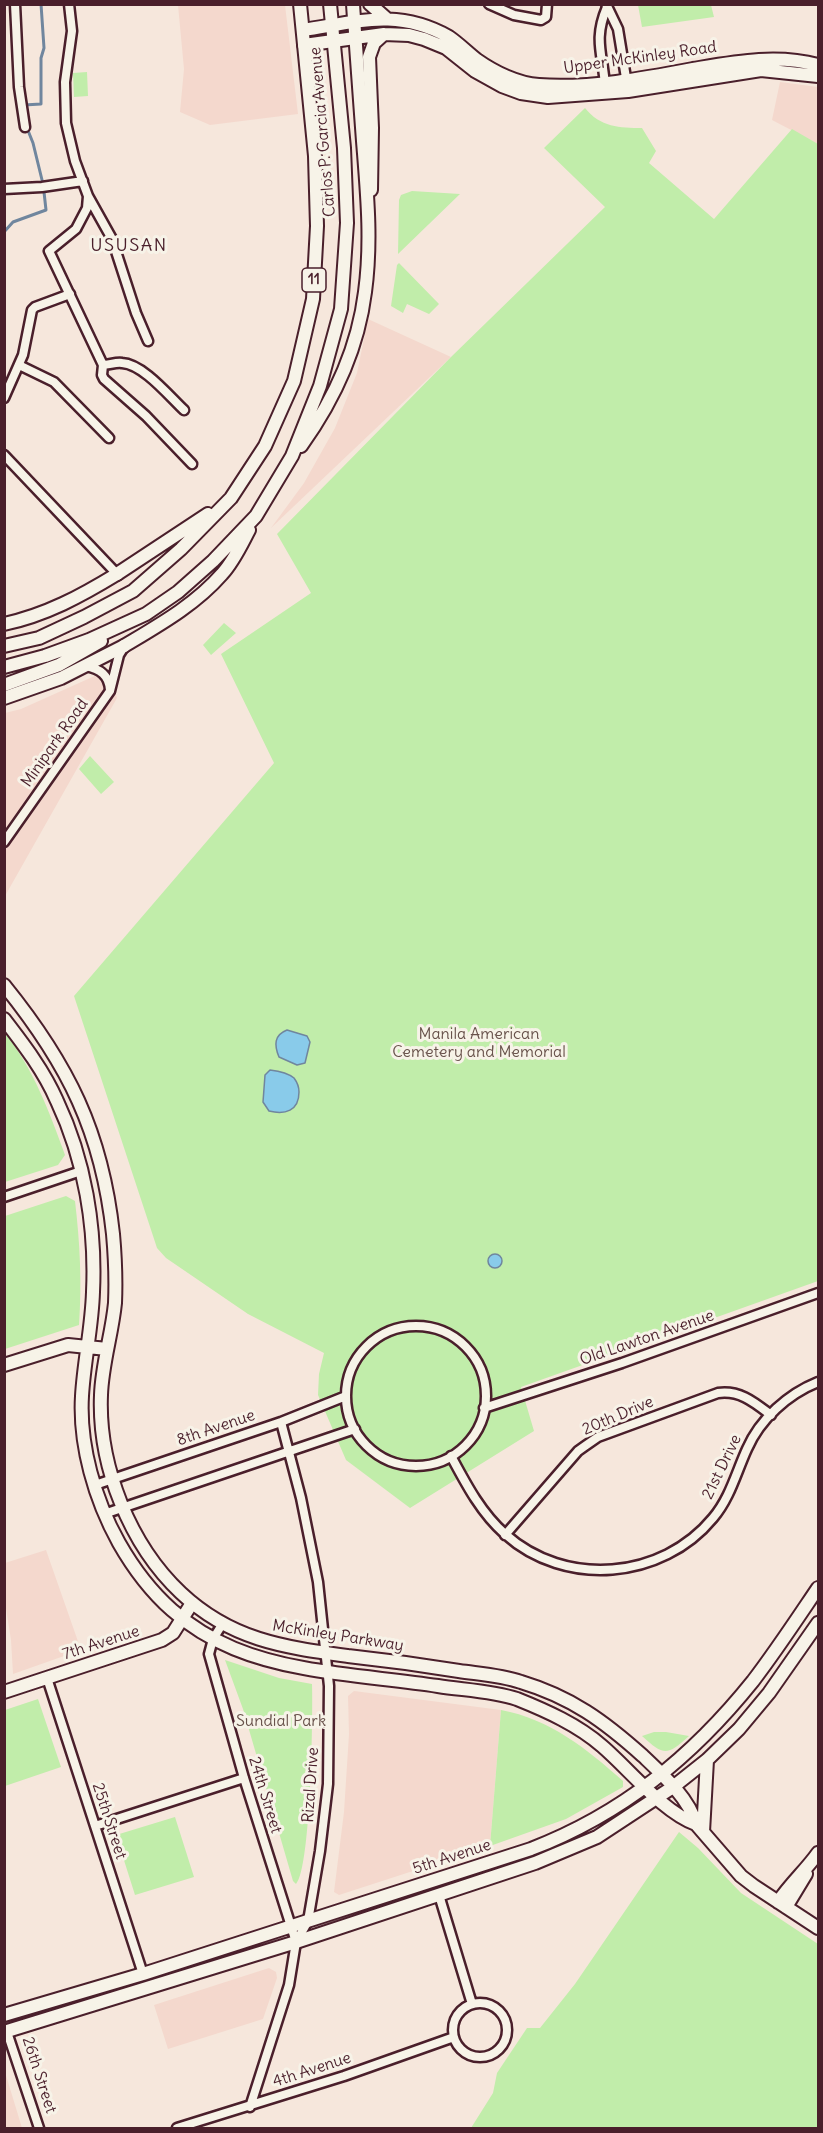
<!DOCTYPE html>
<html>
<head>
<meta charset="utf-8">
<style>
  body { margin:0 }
  #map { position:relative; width:823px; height:2133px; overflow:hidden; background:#f6e7dc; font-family:Delius,sans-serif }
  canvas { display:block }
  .frame { position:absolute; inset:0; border:6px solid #4a1f2b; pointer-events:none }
</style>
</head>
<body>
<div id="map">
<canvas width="823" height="2133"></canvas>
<div class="frame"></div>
</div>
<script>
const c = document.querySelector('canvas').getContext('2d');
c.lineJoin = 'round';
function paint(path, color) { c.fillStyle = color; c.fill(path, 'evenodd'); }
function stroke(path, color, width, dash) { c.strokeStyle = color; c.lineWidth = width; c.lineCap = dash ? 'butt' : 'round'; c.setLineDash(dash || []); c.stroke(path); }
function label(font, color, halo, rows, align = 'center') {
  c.font = font + ' Delius,sans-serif'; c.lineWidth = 6; c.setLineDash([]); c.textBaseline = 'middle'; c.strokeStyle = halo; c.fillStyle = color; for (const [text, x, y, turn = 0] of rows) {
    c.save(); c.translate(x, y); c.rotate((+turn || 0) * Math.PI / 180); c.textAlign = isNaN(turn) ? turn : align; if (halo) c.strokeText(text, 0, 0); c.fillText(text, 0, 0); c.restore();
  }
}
const built = new Path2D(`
  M178,5H285L298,114L210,125L180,112L184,69Z
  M780,82L818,87V144L772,120Z
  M368,319L451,357L271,528L304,483L335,428L357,373Z
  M108,670L117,698L5,896V713L21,709Z
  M46,1550L81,1650L13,1674L11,1640L5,1602V1563Z
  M354,1691L501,1710L490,1846L339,1895L334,1892L344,1812L349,1734L348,1696Z
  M269,1968L276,1972L277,1978L263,2019L168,2049L154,2005Z
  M5,2072L22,2128H5Z`);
const green = new Path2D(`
  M638,5H711L714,17L642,27Z
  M87,72L88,96L74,97L73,73Z
  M585,108C600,127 620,128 642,128L656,151L649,163L714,219L792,129L818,144V1281L521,1387L534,1431L410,1508L346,1460L318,1395L319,1374L324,1353L248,1314L166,1258L157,1248L74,996L274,763L221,654L311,593L277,534L451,357L605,207L544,148Z
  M412,191L460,194L398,254L399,200L401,195Z
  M399,263L439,304L429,314L407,304L403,313L391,306L397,265Z
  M224,623L236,633L211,655L203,645Z
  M90,756L114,782L101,794L79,769Z
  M5,1033C33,1068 50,1113 65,1155L58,1165L5,1182Z
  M66,1196L75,1201C80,1243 82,1283 79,1325L5,1349V1216Z
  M225,1660L279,1678L312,1684C313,1713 311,1868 296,1884L293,1881L243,1709Z
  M38,1699L61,1767L5,1786V1710Z
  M501,1710C550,1719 587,1749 623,1781V1787L566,1819L490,1846Z
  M654,1732H666L689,1736C667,1756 664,1756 642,1736Z
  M175,1817L194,1877L135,1895L116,1835Z
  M679,1832L698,1848L741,1893L818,1944V2128H471L493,2093L497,2073L527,2028H540L575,1984Z`);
const water = new Path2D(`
  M287,1030L307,1036L310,1042L305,1063L297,1065L279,1057C274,1045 274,1035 287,1030Z
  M270,1070C278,1071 288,1073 294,1078C297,1082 299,1087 299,1092C299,1111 285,1115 269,1111L263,1102L265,1075Z
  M488 1261a7 7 0 1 1 14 0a7 7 0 1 1-14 0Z`);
const stream = new Path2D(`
  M24,105L41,104V58L44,48L41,4
  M27,128L33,143L43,184
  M4,232L13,222L46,210L44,192`);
const street = new Path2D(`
  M15,4L19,87L25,127
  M69,4L72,31L65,82L66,123L75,161L88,196L87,208L76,229L49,251L103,365C109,365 116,362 122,363C143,364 169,396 184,410
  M489,4L514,15L541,20L546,17L547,4
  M606,4L618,29L627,84
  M605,86C603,54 593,40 607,7
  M4,189L42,187L83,181
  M88,196L112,239L136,313L148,341
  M19,365L54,382L109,438
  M103,365L102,375L104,379L146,416L192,464
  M4,398L23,355L32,310L35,307L70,294
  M4,455L117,574
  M86,666C100,669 109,675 110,690
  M4,842L110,691L119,655L124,647
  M4,1197L81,1171
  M346 1396a70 70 0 1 1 140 0a70 70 0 1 1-140 0Z
  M484,1408L622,1363L818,1293
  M451,1456C466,1484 481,1513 505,1534C565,1588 662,1580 713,1518C730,1498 736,1473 747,1449C760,1419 788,1394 818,1382
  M95,1485L281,1422L346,1396
  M104,1514L355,1429
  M505,1535L578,1451L585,1446L598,1437L718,1393C740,1390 754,1402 771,1415
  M223,1623L213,1639L209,1654L244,1778L296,1942
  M47,1678L143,1974
  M95,1826L244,1778
  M439,1895L472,2004
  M453 2030a27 27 0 1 1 54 0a27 27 0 1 1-54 0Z
  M7,2032L39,2128
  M250,2107L289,1985L296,1942L308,1921L320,1851L328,1784L329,1686L318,1582L301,1498L281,1422
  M177,2128L344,2076L454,2037`);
const secondary = new Path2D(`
  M370,4L387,19
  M303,30C357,22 398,8 449,37C459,44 467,52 477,60C494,72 518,84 539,85C587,89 646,78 693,69C735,62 776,54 818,65
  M304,45L384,34L409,35L424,39L446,48L475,71L502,86L521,93L548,97L628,91L761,70L818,76
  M371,190L372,128L369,57L374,43L384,34
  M4,624C46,615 81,596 117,574
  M4,698L61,678L124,646
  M4,985C68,1064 102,1132 113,1234C115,1256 116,1280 115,1303C112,1334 102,1364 101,1395C98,1466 130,1545 181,1593C231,1640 283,1647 348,1656C385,1660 422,1665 459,1671C480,1674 501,1675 521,1682C571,1697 604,1721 643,1756C662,1774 689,1798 696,1824L741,1876L754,1886L818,1928
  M4,1019C24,1045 44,1071 57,1101C85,1160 96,1228 93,1292C92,1327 84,1361 82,1396C79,1445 95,1500 119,1543C194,1675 306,1667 438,1686C464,1690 493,1691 517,1699C547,1711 578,1725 602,1746C630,1770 663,1812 696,1824
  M4,1365L68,1345L107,1349
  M4,1692L162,1640L173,1633L192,1603
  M703,1832L707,1760
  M778,1902C790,1884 806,1870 818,1853
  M786,1907L806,1874
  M4,2015L143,1974L531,1849C622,1814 692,1757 753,1681C776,1651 797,1619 818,1588
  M4,2032L296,1942L535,1863L597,1837L673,1787L707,1760L739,1729L769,1693L818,1623`);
const primary = new Path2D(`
  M301,446C334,400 358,348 365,292C372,241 367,192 363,141C360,96 356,50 353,4
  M117,574L208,514
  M4,646L39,638L84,617L133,591L181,549L231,498L265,446L294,381L313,299L317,226L315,156L300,4
  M124,646C159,625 195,605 222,574C234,561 241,545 249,530
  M4,667L45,656L89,640L146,614L178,592L213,561L256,516L292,456L320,386L341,309L347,223L344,148L330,4
  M4,685L59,665L101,641`);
const shields = [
  [314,280,24]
];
const shieldNames = [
  ["11",314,280]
];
const streetNames = [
  ["Upper McKinley Road",640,58,-8],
  ["Carlos P. Garcia Avenue",323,132,-95],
  ["Minipark Road",55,743,-55],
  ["Old Lawton Avenue",647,1338,-19],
  ["20th Drive",618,1416,-23],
  ["8th Avenue",216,1428,-19],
  ["21st Drive",722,1467,-64],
  ["McKinley Parkway",338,1636,9],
  ["7th Avenue",101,1643,-18],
  ["Rizal Drive",311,1785,-86],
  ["24th Street",265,1795,73],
  ["25th Street",109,1821,72],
  ["5th Avenue",452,1857,-18],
  ["4th Avenue",312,2070,-18],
  ["26th Street",39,2075,72]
];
const parkNames = [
  ["Manila American",479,1034],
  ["Cemetery and Memorial",479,1052],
  ["Sundial Park",281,1721]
];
const neighbourhoodNames = [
  ["USUSAN",129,246]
];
paint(built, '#f4d8cd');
paint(green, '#c1edaa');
paint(water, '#89cbea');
stroke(water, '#70869e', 1.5);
stroke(stream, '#70869e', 3);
stroke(street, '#4a1f2b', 13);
stroke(secondary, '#4a1f2b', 16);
stroke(primary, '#4a1f2b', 16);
stroke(street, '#f7f3e8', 8);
stroke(secondary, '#f7f3e8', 12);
stroke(primary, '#f7f3e8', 12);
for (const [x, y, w] of shields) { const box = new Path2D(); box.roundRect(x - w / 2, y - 12, w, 24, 4.5); c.fillStyle = '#f7f3e8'; c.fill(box); stroke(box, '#4a1f2b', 1.5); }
label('bold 15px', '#4a1f2b', null, shieldNames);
label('16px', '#4a1f2b', '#f7f3e8', streetNames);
label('16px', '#68524b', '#f7f3e8', parkNames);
c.letterSpacing = '1.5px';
label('18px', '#4a1f2b', '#f7f3e8', neighbourhoodNames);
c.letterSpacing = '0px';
</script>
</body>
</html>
